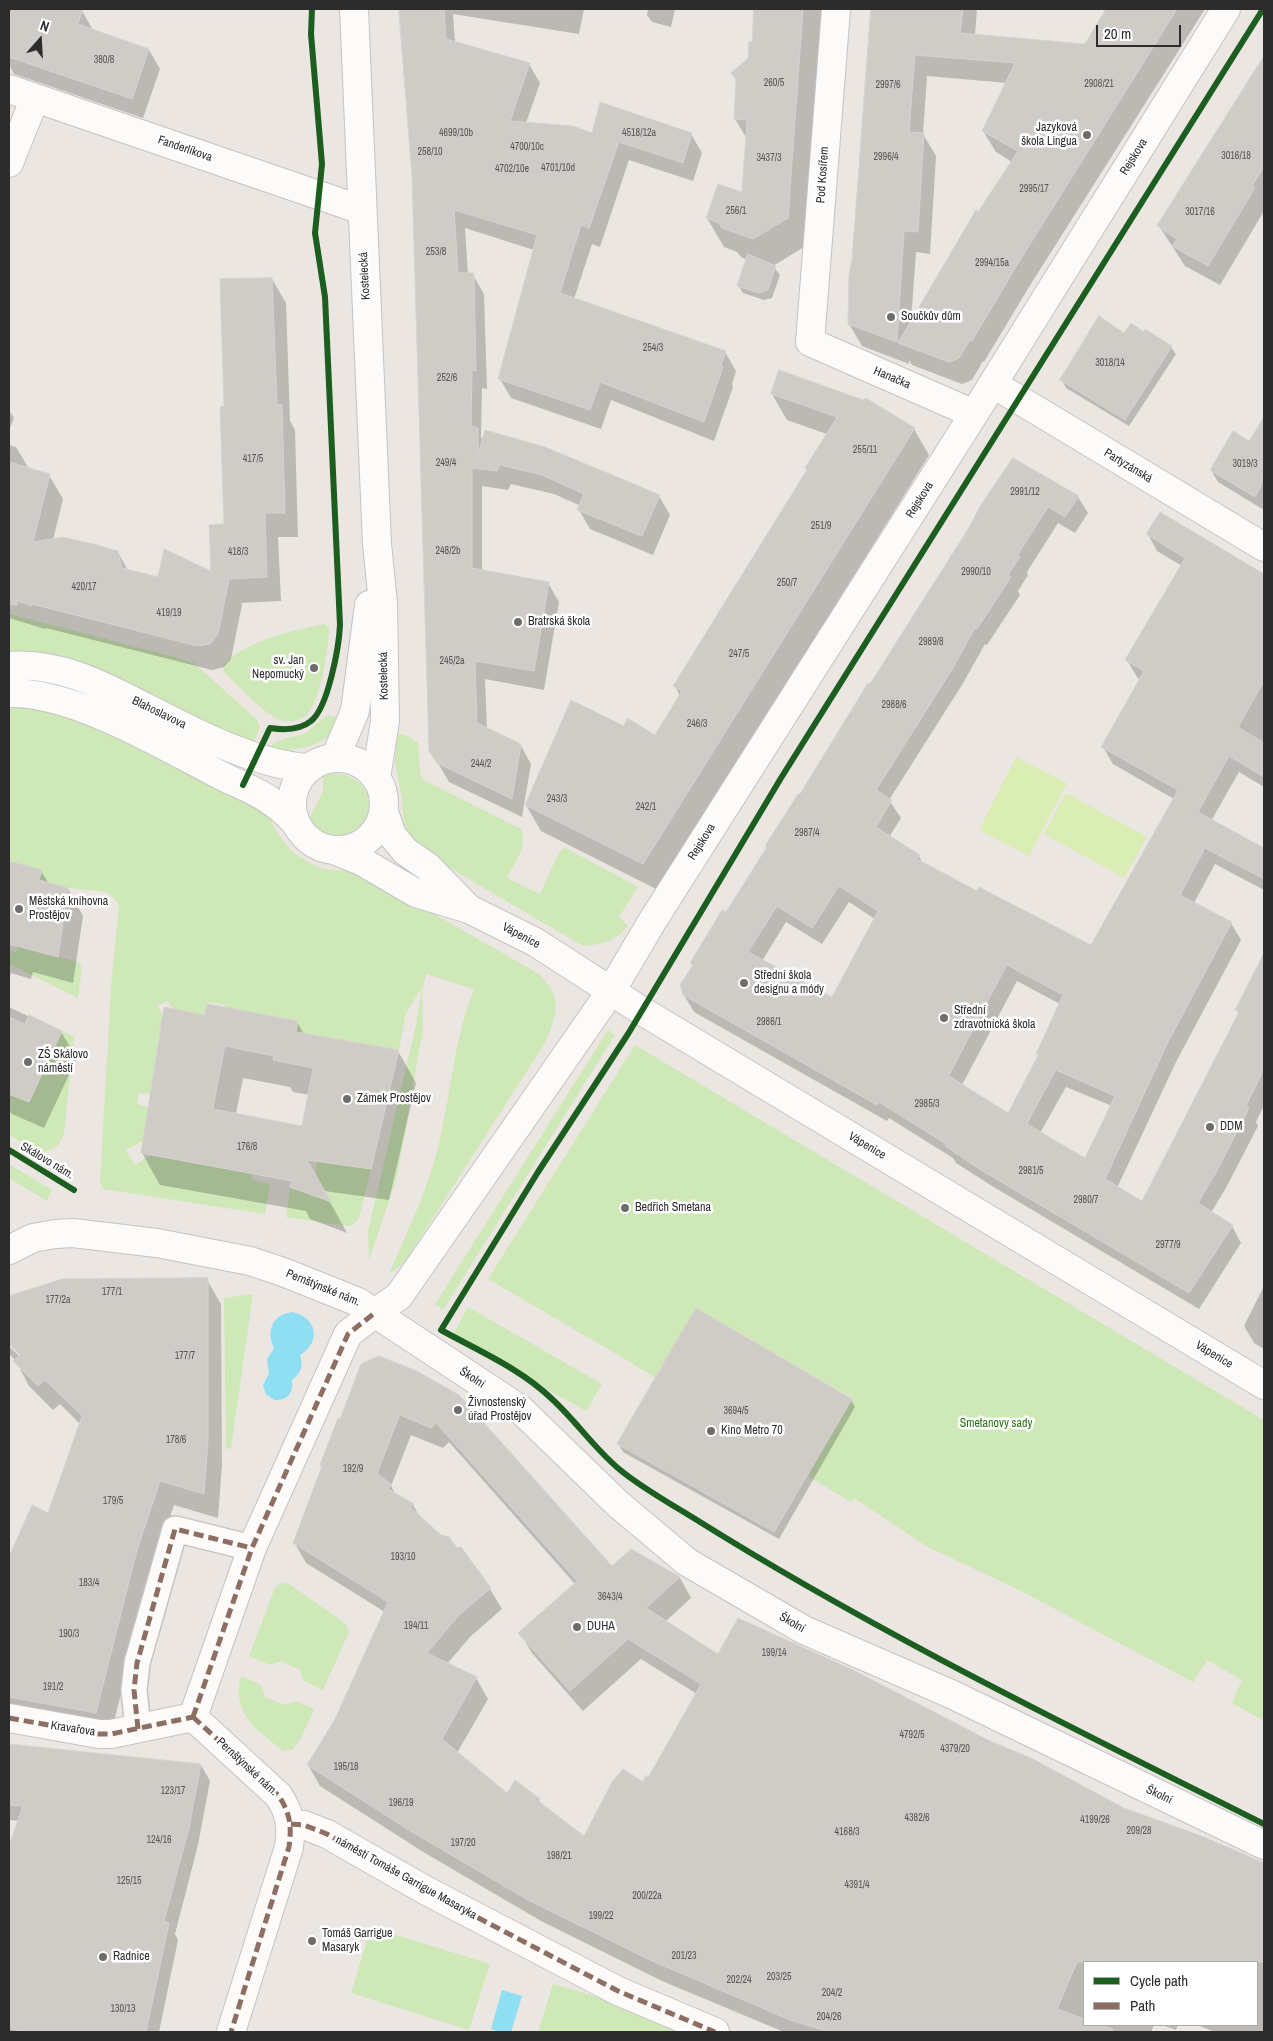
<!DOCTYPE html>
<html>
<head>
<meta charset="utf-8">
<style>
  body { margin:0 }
  #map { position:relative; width:1273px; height:2041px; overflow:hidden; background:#ebe6e1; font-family:"Archivo Narrow",sans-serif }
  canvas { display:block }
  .frame { position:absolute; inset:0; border:10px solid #2c2c2c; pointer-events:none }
  .legend { position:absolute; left:1083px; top:1961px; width:175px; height:65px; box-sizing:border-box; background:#fff; border:1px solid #ababab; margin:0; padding:6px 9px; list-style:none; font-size:15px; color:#2c2c2c }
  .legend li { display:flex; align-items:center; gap:10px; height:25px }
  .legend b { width:25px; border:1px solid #ababab }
  .north { position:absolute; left:15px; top:15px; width:50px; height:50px; -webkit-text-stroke:4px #fff; paint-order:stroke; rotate:19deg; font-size:14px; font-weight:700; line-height:20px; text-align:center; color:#2c2c2c }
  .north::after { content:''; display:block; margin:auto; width:18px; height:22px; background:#2c2c2c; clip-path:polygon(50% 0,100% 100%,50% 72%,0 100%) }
  .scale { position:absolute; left:1096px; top:25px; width:85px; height:22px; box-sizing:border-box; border:2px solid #2c2c2c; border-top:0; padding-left:6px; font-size:15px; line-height:18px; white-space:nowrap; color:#2c2c2c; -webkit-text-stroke:4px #fff; paint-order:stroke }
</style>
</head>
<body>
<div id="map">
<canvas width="1273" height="2041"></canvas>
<div class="frame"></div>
<ul class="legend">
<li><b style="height:6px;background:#1b5e20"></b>Cycle path</li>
<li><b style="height:6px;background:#8d6e63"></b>Path</li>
</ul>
<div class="north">N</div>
<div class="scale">20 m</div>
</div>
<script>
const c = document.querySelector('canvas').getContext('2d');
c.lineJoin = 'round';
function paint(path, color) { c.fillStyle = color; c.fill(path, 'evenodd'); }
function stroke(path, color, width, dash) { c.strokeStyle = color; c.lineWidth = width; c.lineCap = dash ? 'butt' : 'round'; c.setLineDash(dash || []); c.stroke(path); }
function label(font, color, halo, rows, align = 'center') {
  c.font = font + ' "Archivo Narrow",sans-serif'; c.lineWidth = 5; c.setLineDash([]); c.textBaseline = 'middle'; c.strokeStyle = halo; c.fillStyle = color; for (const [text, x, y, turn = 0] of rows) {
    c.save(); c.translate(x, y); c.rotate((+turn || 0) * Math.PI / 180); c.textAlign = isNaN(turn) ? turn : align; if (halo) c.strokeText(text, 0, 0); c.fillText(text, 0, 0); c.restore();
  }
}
const green = new Path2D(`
  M9,614L168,655L194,663L257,720L260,727L252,747L9,654Z
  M324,624L329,627C329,647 321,697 308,713C302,721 289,723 280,720C263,713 238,685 224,672L223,666C243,641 294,630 324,624Z
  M9,706L64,712L265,809L277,832L290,850L306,861L323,869L361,872L539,974C564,999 557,1013 545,1043L404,1263L389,1274C409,1228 431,1183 441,1134C452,1085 455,1036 474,989L426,974L422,992L423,1029L397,1177L369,1260L368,1231L416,1025L422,987L406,1013L399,1050L296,1032L298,1021L225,1007V1005L209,1002L205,1015L173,1009L167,1001L157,1006L163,1015L150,1094L139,1093L137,1104L148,1107L143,1141L126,1150L135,1165L151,1155L253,1174L252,1180L270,1184L265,1214L103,1189L100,1182L111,987L119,904L107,892L68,888L39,880L41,870L9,861Z
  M328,715L342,719C339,724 335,731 330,735C313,749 290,751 269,750C274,737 291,739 303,734C313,729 319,720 328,715Z
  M396,733L408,736L418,743L420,769L422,779L521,829C529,846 514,863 507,878L540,894L558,854L564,847L638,887L619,917L628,926C614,942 604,944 583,946L421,851L404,827L402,798L395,764Z
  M330,774C341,773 350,775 359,783C392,814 336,863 309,819L323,792V777Z
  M18,946L78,962L82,968L78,998L9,964V951L16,952Z
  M608,1030L615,1035L443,1310L435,1304Z
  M62,1031L74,1036L64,1134C60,1146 52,1151 40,1152L9,1135V1094L29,1102Z
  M635,1045L1264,1420V1721L1232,1703L1242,1680L1207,1660L1193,1682L1017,1589L926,1546L854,1498L851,1502L808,1476L852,1398L696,1308L655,1378L630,1362L488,1279Z
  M317,1161L371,1169L359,1218L354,1224L348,1226L286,1217L290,1188L310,1194L311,1196L323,1189L315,1174Z
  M9,1164L52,1190L47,1201L9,1178Z
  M253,1294L231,1448L226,1449L224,1298Z
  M468,1307L602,1384L586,1411L452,1336Z
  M280,1583L289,1584L345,1623L349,1632L323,1690L304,1681L300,1670L281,1661L270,1665L249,1656L275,1588Z
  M241,1676L261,1685L265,1697L285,1705L296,1701L314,1709L300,1740L292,1750L283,1751C257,1729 231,1715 241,1676Z
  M371,1927L490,1964L469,2030L351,1993Z
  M553,1984L615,2002L685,2032H538Z`);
const pitch = new Path2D(`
  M1016,757L1067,783L1029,856L979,830Z
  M1066,793L1147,837L1124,878L1044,834Z`);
const water = new Path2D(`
  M292,1312C317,1317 322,1342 300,1355C304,1366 301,1373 292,1380C294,1393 287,1401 274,1400L266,1394L263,1385L269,1374L267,1359L274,1348C266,1331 272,1315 292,1312Z
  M502,1990L522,1996L511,2032H501L491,2029Z`);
const shadow = new Path2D(`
  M9,9H81L93,30L149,50L160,69L143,118L14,74L9,64Z
  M400,9H584L579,34L453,14L455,43L529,64L540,83L526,123L593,135L691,134L702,153L693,181L629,160L600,247L592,244L574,299L725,352L736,371L732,384L733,387L714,441L611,400L601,429L511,398L500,379L534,250L465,228L468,275H473L484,294L487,389L482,388L481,437L483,440L659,496L670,515L653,555L590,529L579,510L581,506L554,494L511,484L508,490L482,486V571L548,583L559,602L544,690L485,679L487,729L520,744L531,764L522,817L449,782L431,751L413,176Z
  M648,9H675L671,27L652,22L647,15Z
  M755,9H822L804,247L773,266L780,275L772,298L764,300L743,293L738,285L747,260L741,257L737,252L724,247L707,218L743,194L747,139L735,119L753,43Z
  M872,9H977L975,35L1085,45L1108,9H1205L1029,287L984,362L983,361L972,380L962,384L912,365L909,360V364L862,346L849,324ZM927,76L1007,83L983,131L996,152L1012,162L911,322L916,252L930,254L936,156L923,134Z
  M1264,59V211L1220,285L1185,266L1159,226Z
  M272,279L286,303L290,421L295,430L298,537H278L281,601L241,603L242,605L231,659L224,667L212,670L46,628L45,629L9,618V445L16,447L29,469L49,475L63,499L53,540L118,552L128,571L159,579L213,573L225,525V408Z
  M1125,334H1144L1171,347L1176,354L1129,426L1066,388L1062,380Z
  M772,394L863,401L866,399L914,429L929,455L658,890L541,831L526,805L624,728L655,737L680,696L675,686L808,471L806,468L827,434L787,420Z
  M9,410L14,418L9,431Z
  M1264,430V510L1218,482L1211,470L1250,443Z
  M1078,497L1088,513L1075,533L1058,523L1027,572L1028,575L1018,591L1020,595L987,645L985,644L962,685L889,800L901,818L889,837L919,856L923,864L977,893L1091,947L1174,799L1113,764L1103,747L1141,680L1137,677L1127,660L1182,566L1157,551L1148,534L1160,514L1264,576V787L1239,772L1211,821L1264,849V890L1215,864L1194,903L1231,923L1241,940L1176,1062L1117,1188L1142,1203L1239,1014L1236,1010L1261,961L1264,963V1105L1256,1122L1258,1126L1227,1186L1211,1213L1232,1226L1241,1243L1199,1309L992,1186L956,1163L953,1158L889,1118L887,1121L694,1012L684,995L693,967L691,963L726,914L969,530ZM849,902L875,919L833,999L762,961L786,922L822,944ZM1017,981L1060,1004L1038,1054L1039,1057L1009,1115L962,1085ZM1066,1087L1112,1106L1086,1160L1040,1133Z
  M9,862L41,871L49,884L68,889L83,916L73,983L33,972L31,979L11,973L9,980Z
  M9,1007L61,1032L77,1058L44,1128L12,1114L9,1110Z
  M205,1016L297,1022L304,1034L398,1051L416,1083L389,1200L324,1191L347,1233L310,1219L306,1211L160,1185L142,1153ZM243,1078L290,1087L293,1092L310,1095L303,1127L236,1114Z
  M62,1280H207L221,1304L222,1465L218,1518L174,1505L151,1575L110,1737L9,1719V1560L33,1506L49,1514L80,1424L60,1404L53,1410L29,1386L16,1361L9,1354V1346L23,1360L25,1359L9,1343V1297Z
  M1264,1286V1349L1254,1343L1244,1326Z
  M379,1357L612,1568L631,1551L680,1578L691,1598L665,1622L719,1656L1245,1856L1264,1867V2032H1215L1197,2025H1257V1962H1084V2025H1154L1151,2032H784L662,1981L541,1921L425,1853L320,1786L308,1765L336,1719L385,1612L306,1563L294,1542L341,1421ZM411,1435L443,1448L449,1442L575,1584L520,1633L532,1653L583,1711L641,1659L697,1694L648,1780L584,1837L543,1807L539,1800L507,1794L457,1753L488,1699L476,1678L447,1664L470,1637L502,1609L490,1589L460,1548L457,1550L421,1519L413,1505L396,1495L391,1486Z
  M851,1400L855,1407L779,1539L623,1452L619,1444Z
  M9,1745L201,1765L210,1781L198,1845L175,1934L178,1940L159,2032H9V1850L19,1821L9,1820Z
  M1162,2025H1178L1176,2030Z`);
const building = new Path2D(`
  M12,9H83L78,24L149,49L132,99L9,57V19Z
  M399,9H444L446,39L530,63L510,121L573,126L592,133L600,102L692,133L683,163L619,142L589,228L581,225L560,293L726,351L721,366L723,367L704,422L600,382L590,410L498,379L537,235L454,210L458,273H474L476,371L472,370L471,426L478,428V454L485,430L545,447L660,495L642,536L577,510L584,494L542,475L500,465L497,471L472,468V568L549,582L534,671L475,661L477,723L521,744L512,799L437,763L429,751L412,176Z
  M754,9H803L788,218L753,239L722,228L719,223L706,218L718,184L742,192L747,120L734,119L736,80L731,73L748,58L749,41L752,42Z
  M871,9H963L960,33L1085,44L1106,9H1177L1017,265L972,341L970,340L959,358L949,362L898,343L976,210L978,212L1018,151L982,131L1015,63L915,55L909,132L924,133L918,232L904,231L897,342L848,324L849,275L852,260Z
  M1264,56V167L1252,186L1255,188L1208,266L1172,246L1177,239L1157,226Z
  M748,254L776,266L768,290L759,293L737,286Z
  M272,278L277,404L282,405L285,513H265L267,577L227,579L229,580L218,634L210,644L197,646L32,604V606L18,601L17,605L9,604V462L50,474L33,542L63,537L97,545L118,551L122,568L158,577L164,549L211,571L209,525L224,524L220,407L224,406L220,279Z
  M1099,316L1124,333L1131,323L1144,332L1145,329L1172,346L1125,420L1060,380Z
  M779,370L863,400L866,398L915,428L643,864L525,805L571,700L624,726L627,718L655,735L682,691L673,686L784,507L807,470L805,468L837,417L771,394Z
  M1264,417V480L1255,497L1210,470L1233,431L1249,441Z
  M1013,458L1079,496L1065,517L1048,507L1017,556L1020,557L1008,575L1011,577L977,629L975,628L953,668L876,790L892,800L876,827L920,855L917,859L977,891L979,887L1091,945L1178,790L1101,747L1144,671L1125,660L1185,558L1146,534L1160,512L1264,574V681L1238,727L1264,743V777L1229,756L1198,812L1264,848V879L1205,848L1180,895L1232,922L1167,1044L1105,1179L1142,1201L1239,1012L1235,1010L1264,953V1069L1246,1106L1249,1108L1218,1169L1198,1203L1233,1225L1189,1293L981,1170L945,1146L946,1144L879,1102L877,1105L683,995L680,985L693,965L690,963L722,910L726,912L767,847L765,846L786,813L798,794H800L868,683L870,684L968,529L981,505ZM839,886L878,911L832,997L748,952L777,906L812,928ZM1007,965L1063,995L1036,1054H1039L1008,1113L949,1076ZM1056,1070L1115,1096L1085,1158L1027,1124Z
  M9,861L42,870L39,880L68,888L58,957L9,944Z
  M208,1004L298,1021L296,1032L399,1050L371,1169L307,1160L331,1202L290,1187L292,1181L141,1153L164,1007L204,1015ZM225,1046L274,1056L273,1060L313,1068L302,1126L213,1109Z
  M29,1015L62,1031L29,1102L9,1094V1017L25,1024Z
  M208,1278V1439L204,1494L160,1481L137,1550L96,1713L9,1697V1557L32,1505L48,1513L82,1416L45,1380L38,1386L13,1361L20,1355L9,1344V1296L62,1279Z
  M696,1308L852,1399L774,1532L617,1444Z
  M379,1356L417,1371L459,1395L612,1566L631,1549L680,1577L646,1608L718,1654L738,1618L853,1670L992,1742L1031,1758L1124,1808L1204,1837L1264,1863V1962H1077L1057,2009L1084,2019V2025H1102L1113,2029L1112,2032H829L790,2020L650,1960L528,1900L412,1832L307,1765L335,1719L388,1602L293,1543L322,1466L320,1465L338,1418L340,1419L361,1364ZM400,1415L431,1428L436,1423L577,1581L518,1633L570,1691L628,1639L701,1684L648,1778L646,1775L643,1782L623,1769L612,1782L584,1836L538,1801L540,1799L515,1780L507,1793L442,1739L477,1677L427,1653L458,1616L491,1588L461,1547L457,1548L449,1537L441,1535L410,1507L414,1504L388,1489L391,1484L377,1474Z
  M9,1744L201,1764L189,1828L164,1921L169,1923L146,2032H24L9,2028V1846L23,1806L9,1805Z`);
const pedestrian = new Path2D(`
  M138,1729L134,1690L137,1663L175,1529L252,1548`);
const minor = new Path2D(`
  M836,9L810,342L974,414
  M9,89L362,210
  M9,163L35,98
  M993,384L1264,547
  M9,1250L33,1238L55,1234L73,1233L157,1243L250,1261L283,1272L358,1302L520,1409L618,1504L687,1562L804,1630L951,1694L1264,1845
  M193,1717L252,1548L348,1334L376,1312L399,1296L611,991L653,920L974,414L1226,9
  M193,1717L278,1795C290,1812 292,1826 289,1847L231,2032
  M9,1718L99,1734H111L193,1717
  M291,1824L304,1825L327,1834L425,1890L618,1991L715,2032`);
const tertiary = new Path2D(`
  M354,9L377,544L383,603L385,721L376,778
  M335,758L355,711L369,605`);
const secondary = new Path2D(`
  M9,666C59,662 102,685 145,707C191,731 256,765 308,768
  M9,693C72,691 162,745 218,774C235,783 256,790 272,802C280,807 288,815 295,822
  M292 804a46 46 0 1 1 92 0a46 46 0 1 1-92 0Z
  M384,812L392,835L405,851L428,867L468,908
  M334,850L361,861L416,893L469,909L535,942L642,1011L1264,1385`);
const quiet = new Path2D(`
  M193,1717L252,1548L348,1334L376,1312
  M193,1717L278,1795C290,1812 292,1826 289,1847L231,2032
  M9,1718L99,1734H111L193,1717
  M138,1729L134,1690L137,1663L175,1529L252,1548
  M291,1824L304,1825L327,1834L425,1890L618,1991L715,2032`);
const cycleway = new Path2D(`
  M1263,9L781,778L628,1034L538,1172L441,1330C479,1351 521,1369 552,1399C576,1421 594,1448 619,1469C639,1486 669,1503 692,1517C875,1632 1071,1727 1264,1824
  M243,785L270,728C283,730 300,730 311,721C328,708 339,647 340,625L325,297L315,233L322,164L311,34L312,9
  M9,1150L74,1190`);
const markers = [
  [1087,135,5,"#6f6d6b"],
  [891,317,5,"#6f6d6b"],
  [518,622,5,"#6f6d6b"],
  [314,668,5,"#6f6d6b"],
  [19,909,5,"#6f6d6b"],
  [744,983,5,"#6f6d6b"],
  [944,1018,5,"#6f6d6b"],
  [28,1062,5,"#6f6d6b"],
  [347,1099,5,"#6f6d6b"],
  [1210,1127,5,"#6f6d6b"],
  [625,1208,5,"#6f6d6b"],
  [458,1410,5,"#6f6d6b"],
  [711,1431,5,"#6f6d6b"],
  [577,1627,5,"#6f6d6b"],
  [312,1941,5,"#6f6d6b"],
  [103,1957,5,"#6f6d6b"]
];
const numberNames = [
  ["380/8",104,60],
  ["260/5",774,83],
  ["2908/21",1099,84],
  ["2997/6",888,85],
  ["4699/10b",456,133],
  ["4518/12a",639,133],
  ["4700/10c",527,147],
  ["258/10",430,152],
  ["3016/18",1236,156],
  ["2996/4",886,157],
  ["3437/3",769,158],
  ["4701/10d",558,168],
  ["4702/10e",512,169],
  ["2995/17",1034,189],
  ["256/1",736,211],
  ["3017/16",1200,212],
  ["253/8",436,252],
  ["2994/15a",992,263],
  ["254/3",653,348],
  ["3018/14",1110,363],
  ["252/6",447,378],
  ["255/11",865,450],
  ["417/5",253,459],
  ["249/4",446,463],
  ["3019/3",1245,464],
  ["2991/12",1025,492],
  ["251/9",821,526],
  ["248/2b",448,551],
  ["418/3",238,552],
  ["2990/10",976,572],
  ["250/7",787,583],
  ["420/17",84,587],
  ["419/19",169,613],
  ["2989/8",931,642],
  ["247/5",739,654],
  ["245/2a",452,661],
  ["2988/6",894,705],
  ["246/3",697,724],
  ["244/2",481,764],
  ["243/3",557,799],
  ["242/1",646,807],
  ["2987/4",807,833],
  ["2986/1",769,1022],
  ["2985/3",927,1104],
  ["176/8",247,1147],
  ["2981/5",1031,1171],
  ["2980/7",1086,1200],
  ["2977/9",1168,1245],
  ["177/1",112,1292],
  ["177/2a",58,1300],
  ["177/7",185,1356],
  ["3694/5",736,1411],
  ["178/6",176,1440],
  ["192/9",353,1469],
  ["179/5",113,1501],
  ["193/10",403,1557],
  ["183/4",89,1583],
  ["3643/4",610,1597],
  ["194/11",416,1626],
  ["190/3",69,1634],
  ["199/14",774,1653],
  ["191/2",53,1687],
  ["4792/5",912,1735],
  ["4379/20",955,1749],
  ["195/18",346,1767],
  ["123/17",173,1791],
  ["196/19",401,1803],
  ["4382/6",917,1818],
  ["4199/26",1095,1820],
  ["209/28",1139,1831],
  ["4168/3",847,1832],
  ["124/16",159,1840],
  ["197/20",463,1843],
  ["198/21",559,1856],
  ["125/15",129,1881],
  ["4391/4",857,1885],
  ["200/22a",647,1896],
  ["199/22",601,1916],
  ["201/23",684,1956],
  ["203/25",779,1977],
  ["202/24",739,1980],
  ["204/2",832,1993],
  ["130/13",123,2009],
  ["204/26",829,2017]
];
const poiNames = [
  ["Jazyková",1077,128,"right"],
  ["škola Lingua",1077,142,"right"],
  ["Součkův dům",901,317],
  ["Bratrská škola",528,622],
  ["sv. Jan",304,661,"right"],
  ["Nepomucký",304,675,"right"],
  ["Městská knihovna",29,902],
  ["Prostějov",29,916],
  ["Střední škola",754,976],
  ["designu a módy",754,990],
  ["Střední",954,1011],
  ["zdravotnícká škola",954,1025],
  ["ZŠ Skálovo",38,1055],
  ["náměstí",38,1069],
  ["Zámek Prostějov",357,1099],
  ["DDM",1220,1127],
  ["Bedřich Smetana",635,1208],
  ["Živnostenský",468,1403],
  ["úřad Prostějov",468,1417],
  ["Kino Metro 70",721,1431],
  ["DUHA",587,1627],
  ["Tomáš Garrigue",322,1934],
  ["Masaryk",322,1948],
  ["Radnice",113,1957]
];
const streetNames = [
  ["Fanderlíkova",185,149,19],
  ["Rejskova",1134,157,-58],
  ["Pod Kosířem",823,175,-86],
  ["Kostelecká",365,276,-93],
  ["Hanačka",892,378,23],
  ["Partyzánská",1128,466,31],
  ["Rejskova",920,500,-58],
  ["Kostelecká",384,676,-91],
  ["Blahoslavova",159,713,26],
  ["Rejskova",702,842,-58],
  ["Vápenice",521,936,28],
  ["Vápenice",867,1146,31],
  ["Skálovo nám.",47,1161,31],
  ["Pernštýnské nám.",323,1288,22],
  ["Vápenice",1214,1355,31],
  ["Školní",472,1378,33],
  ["Školní",792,1623,30],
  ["Kravařova",73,1729,9],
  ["Pernštýnské nám.",247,1767,43],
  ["Školní",1159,1795,26],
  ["náměstí Tomáše Garrigue Masaryka",406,1878,29]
];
const parkNames = [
  ["Smetanovy sady",996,1424]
];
paint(green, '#cee8b7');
paint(pitch, '#daedb4');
paint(water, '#8fdef2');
paint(shadow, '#0003');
paint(building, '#cfccc8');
stroke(building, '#d6d2ce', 1);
stroke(pedestrian, '#c4c3c3', 28);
stroke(minor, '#c4c3c3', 30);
stroke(tertiary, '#c4c3c3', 30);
stroke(secondary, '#c4c3c3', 30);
stroke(pedestrian, '#fcfbfa', 25);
stroke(minor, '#fcfbfa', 28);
stroke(tertiary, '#fcfbfa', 28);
stroke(secondary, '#fcfbfa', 28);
stroke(quiet, '#8d6e63', 5, [10, 5]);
stroke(cycleway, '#1b5e20', 6);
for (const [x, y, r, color] of markers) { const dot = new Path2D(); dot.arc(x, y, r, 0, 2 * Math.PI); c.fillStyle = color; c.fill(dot); stroke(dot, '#fff', 2); }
label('10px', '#565655', null, numberNames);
label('12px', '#2c2c2c', '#fff', poiNames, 'left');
label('12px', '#2c2c2c', '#fff', streetNames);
label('12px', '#2c7214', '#fff', parkNames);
</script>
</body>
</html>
